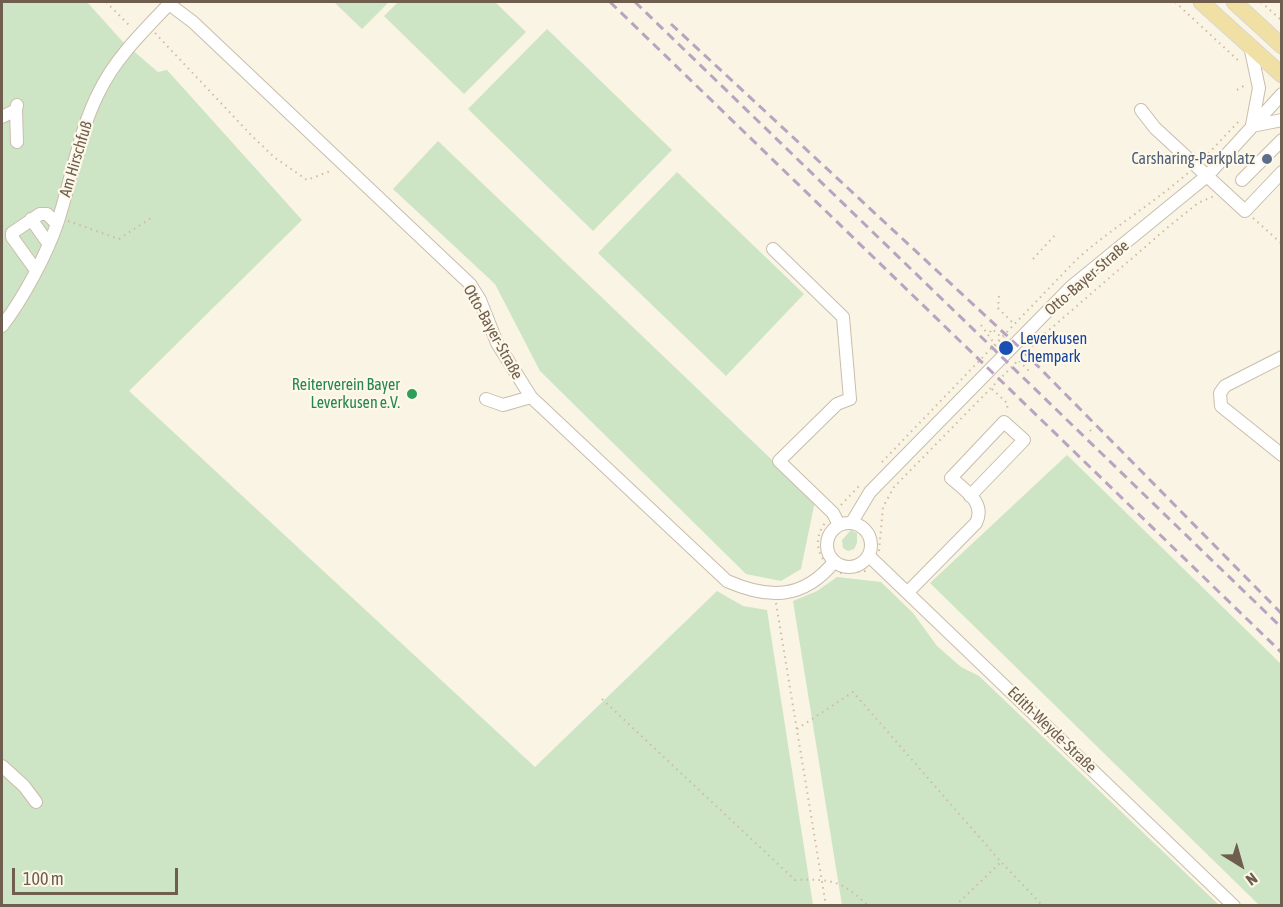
<!DOCTYPE html>
<html>
<head>
<meta charset="utf-8">
<style>
  body { margin:0 }
  #map { position:relative; width:1283px; height:907px; overflow:hidden; background:#f9f4e4; font-family:"Asap Condensed",sans-serif }
  canvas { display:block }
  .frame { position:absolute; inset:0; border:3px solid #6f5e4d; pointer-events:none }
  .north { position:absolute; left:1211px; top:835px; width:60px; height:60px; -webkit-text-stroke:4px #fdf8ea; paint-order:stroke; rotate:143deg; font-size:16px; font-weight:700; line-height:24px; text-align:center; color:#6f5e4d }
  .north::after { content:''; display:block; margin:auto; width:21px; height:27px; background:#6f5e4d; clip-path:polygon(50% 0,100% 100%,50% 72%,0 100%) }
  .scale { position:absolute; left:12px; top:868px; width:166px; height:27px; box-sizing:border-box; border:3px solid #6f5e4d; border-top:0; padding-left:8px; font-size:18px; line-height:21px; white-space:nowrap; color:#6f5e4d; -webkit-text-stroke:4px #fdf8ea; paint-order:stroke }
</style>
</head>
<body>
<div id="map">
<canvas width="1283" height="907"></canvas>
<div class="frame"></div>
<div class="north">N</div>
<div class="scale">100 m</div>
</div>
<script>
const c = document.querySelector('canvas').getContext('2d');
c.lineJoin = 'round';
function paint(path, color) { c.fillStyle = color; c.fill(path, 'evenodd'); }
function stroke(path, color, width, dash) { c.strokeStyle = color; c.lineWidth = width; c.lineCap = dash ? 'butt' : 'round'; c.setLineDash(dash || []); c.stroke(path); }
function label(font, color, halo, rows, align = 'center') {
  c.font = font + ' "Asap Condensed",sans-serif'; c.lineWidth = 4.5; c.setLineDash([]); c.textBaseline = 'middle'; c.strokeStyle = halo; c.fillStyle = color; for (const [text, x, y, turn = 0] of rows) {
    c.save(); c.translate(x, y); c.rotate((+turn || 0) * Math.PI / 180); c.textAlign = isNaN(turn) ? turn : align; if (halo) c.strokeText(text, 0, 0); c.fillText(text, 0, 0); c.restore();
  }
}
const green = new Path2D(`
  M2,2H87L123,42L158,72L167,70L302,220L129,391L535,767L717,591L743,606L767,610L813,905L2,906Z
  M334,2H389L362,29Z
  M398,2H495L526,32L464,94L384,16Z
  M547,29L672,150L593,231L468,109Z
  M438,141L815,501L801,569L781,581L746,574L540,371L495,284L393,189Z
  M677,172L804,294L726,376L598,253Z
  M1067,455L1281,664V905H1259L930,583Z
  M851,530L857,533V543L854,549L848,551L843,548L842,540Z
  M837,577L881,582L913,613L937,646L961,667L979,676L1219,905H842L793,601L817,591Z`);
const path = new Path2D(`
  M106,2L131,27
  M1175,2L1241,63
  M1261,2L1282,21
  M155,33L252,136L274,157L307,180L333,170
  M1237,90L1247,84
  M1204,158L1241,119
  M1253,218L1282,244
  M68,221L119,239L154,216
  M1033,259L1057,233
  M999,296L998,308L1013,323
  M981,325L994,343
  M990,332L992,329L1000,336
  M995,346L1004,337
  M1019,361L1031,373
  M992,389L1008,404L1006,412
  M1090,430L1093,433
  M882,462L1077,259C1113,227 1153,204 1189,172
  M841,505L860,485
  M879,551L883,507L894,487L1041,337L1167,228L1198,203L1214,196
  M823,559C815,547 817,534 825,523
  M840,573L867,571
  M776,603L826,906
  M602,699L795,880C831,879 842,880 868,906
  M797,729L853,692L1001,862L1043,906
  M955,906L1001,862`);
const minor = new Path2D(`
  M169,4L193,22L470,284L480,300L497,343L531,397L727,581C768,599 803,600 834,562
  M1250,46L1259,88L1252,125
  M16,110L17,142
  M1141,110L1155,128L1245,211L1282,172
  M2,117L16,110L17,105
  M1252,126L1282,120
  M1242,180L1282,140
  M31,219L48,243
  M773,249L843,317L850,399L837,404L779,461L833,513L839,525
  M35,269L12,237V233L40,214H47L57,224
  M2,326C23,299 47,254 58,221C72,178 79,130 100,90C117,56 144,31 169,4
  M1282,357L1225,386L1220,393L1221,406L1282,455
  M486,399L503,405L531,397
  M852,522L870,492L1071,287L1208,175L1282,94
  M827 545a22 22 0 1 1 44 0a22 22 0 1 1-44 0Z
  M869,556L1234,906
  M908,592L976,523C986,503 966,491 951,478L1004,422L1024,440L970,496
  M2,766L24,786L36,802`);
const major = new Path2D(`
  M1201,2L1282,75
  M1234,2L1282,46`);
const rail = new Path2D(`
  M610,2L1282,653
  M635,2L1282,628
  M671,24L1018,346L1282,614`);
const markers = [
  [1267,159,6,"#5c6f8a"],
  [1006,348,8,"#1a4fb4"],
  [412,394,6,"#2e9e5b"]
];
const streetNames = [
  ["Am Hirschfuß",76,159,-73],
  ["Otto-Bayer-Straße",1087,278,-41],
  ["Otto-Bayer-Straße",493,332,61],
  ["Edith-Weyde-Straße",1052,730,44]
];
const serviceNames = [
  ["Carsharing-Parkplatz",1255,159]
];
const transitNames = [
  ["Leverkusen",1020,339],
  ["Chempark",1020,357]
];
const leisureNames = [
  ["Reiterverein Bayer",400,385],
  ["Leverkusen e.V.",400,403]
];
paint(green, '#cde5c4');
stroke(minor, '#c9bdac', 14);
stroke(major, '#dad5d1', 17);
stroke(path, '#d0bba2', 2, [1.5, 4.5]);
stroke(minor, '#fff', 12);
stroke(major, '#f1e0a3', 15);
stroke(rail, '#b8a4c1', 3, [9, 6]);
for (const [x, y, r, color] of markers) { const dot = new Path2D(); dot.arc(x, y, r, 0, 2 * Math.PI); c.fillStyle = color; c.fill(dot); stroke(dot, '#fdf8ea', 2); }
label('16px', '#6f5e4d', '#fdf8ea', streetNames);
label('16px', '#4e5e75', '#fdf8ea', serviceNames, 'right');
label('16px', '#164399', '#fdf8ea', transitNames, 'left');
label('16px', '#27864d', '#fdf8ea', leisureNames, 'right');
</script>
</body>
</html>
